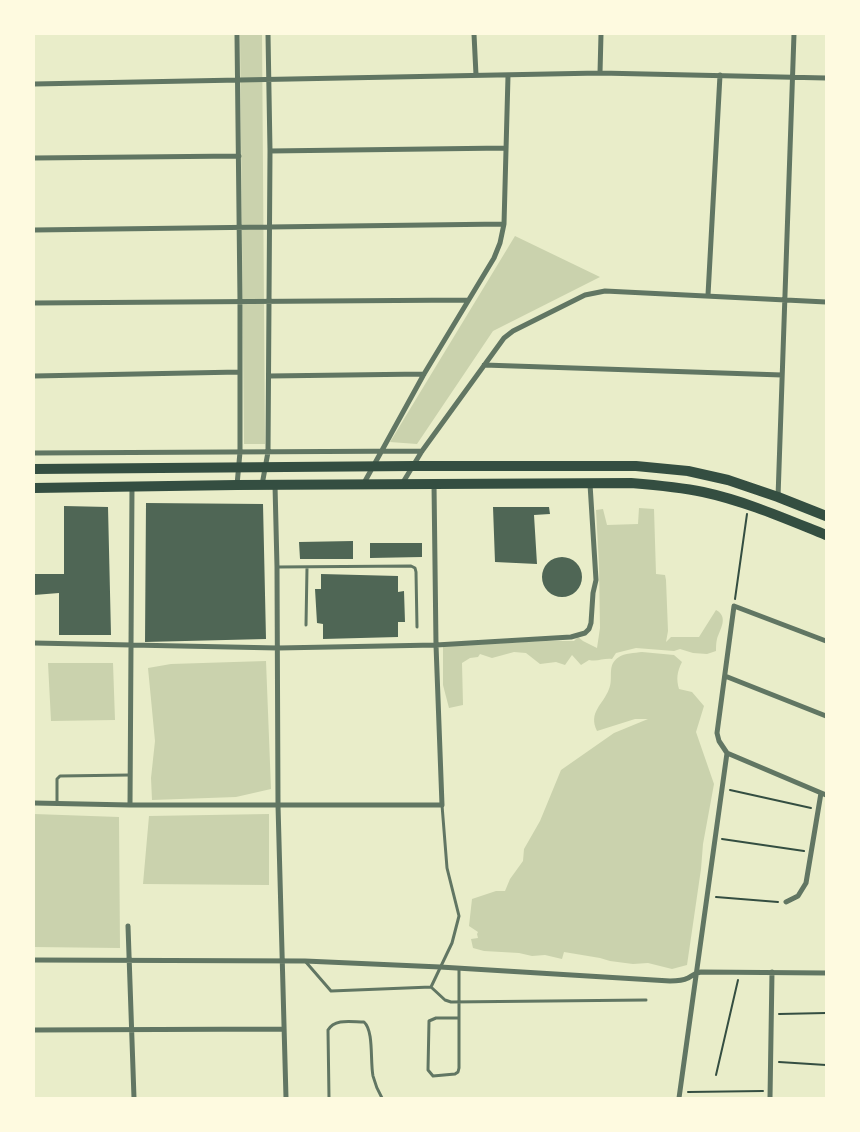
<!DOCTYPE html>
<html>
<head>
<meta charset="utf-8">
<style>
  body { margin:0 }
  #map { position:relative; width:860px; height:1132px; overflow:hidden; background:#e9edc9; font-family:"DejaVu Sans",sans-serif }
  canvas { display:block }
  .frame { position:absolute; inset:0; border:35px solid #fefae0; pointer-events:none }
</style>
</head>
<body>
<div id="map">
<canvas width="860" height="1132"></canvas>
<div class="frame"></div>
</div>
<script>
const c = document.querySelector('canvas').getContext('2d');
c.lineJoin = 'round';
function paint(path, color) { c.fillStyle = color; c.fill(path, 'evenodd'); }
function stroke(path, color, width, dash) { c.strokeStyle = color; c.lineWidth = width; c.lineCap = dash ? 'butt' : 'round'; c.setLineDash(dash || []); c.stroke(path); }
const green = new Path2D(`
  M240,34H262L265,444H244Z
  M515,236L600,277L493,331L417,444L390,442Z
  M639,508L654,509L656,574L665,575L666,580L668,631L666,642L671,637H699L716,610C729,617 720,629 717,639C716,643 716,647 716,651L707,654L693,653L680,649L674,651L636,648L616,653L612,659C603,658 598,662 589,660L581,665L572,655L565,665L556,662L540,664L526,653L514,652L492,658L480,654L478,657L470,658L462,663L463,705L449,708L443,685V646L547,641H574L578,637L583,641L597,648L600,628L599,565L596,510L603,509L607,525L638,524Z
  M642,652L674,655L682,662C677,672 676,679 679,689L692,692L704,706L696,732L714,784L703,844L701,869L687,965L672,969L648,963L633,964L610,961L600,958L564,952L562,959L545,955L532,956L519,953L484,951L473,948L471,939L478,938L477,934L478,932L469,926L472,899L496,891H505L510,879L523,861L524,849L540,821L561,770L614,733L648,719H635L597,731C588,712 603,705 609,689C614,678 606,665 619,657C624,653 635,653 642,652Z
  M266,661L271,789L236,797L152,800L151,778L155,741L148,668L171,664Z
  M48,663H113L115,720L51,721Z
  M34,814L119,817L120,948L34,947Z
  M269,814V885L143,884L149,816Z`);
const building = new Path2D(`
  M146,503L263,504L266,639L145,642Z
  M64,506L108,507L111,635H59V593L34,595V574H64Z
  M493,507H549L550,514L534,515L537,564L495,562Z
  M353,541V559H300L299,542Z
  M370,543H422V557L370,558Z
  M542 577a20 20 0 1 1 40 0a20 20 0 1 1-40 0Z
  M321,574L398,576V592L404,591L405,622H398V637L323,639V624L317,623L315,589H321Z`);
const path = new Path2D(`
  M735,599L747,514
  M730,790L811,808
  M722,839L804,851
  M716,897L778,902
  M779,1014L826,1013
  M779,1062L826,1065
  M716,1075L738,980
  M688,1092L763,1091`);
const service = new Path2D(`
  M277,567L411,566L415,568L416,572L417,627
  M306,625L307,568
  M57,803V779L60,776L130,775
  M305,961L331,991L431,987L452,943L459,916L447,868L442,805
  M459,969V1068L458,1072L455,1074L433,1076L428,1070L429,1021L436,1018H459
  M431,987L445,1000L451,1002L646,1000
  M329,1098L328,1030C335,1018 352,1022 364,1022C374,1031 370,1061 373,1076C375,1084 378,1091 382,1098`);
const minor = new Path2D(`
  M474,34L476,75
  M600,73L601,34
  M34,84L600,73L826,78
  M270,151L506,148
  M34,158L239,156
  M34,230L504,224
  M708,295L720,75
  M34,303L468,300
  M484,365L782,375
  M34,376L240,372
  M269,376L424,374
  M34,453L422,451
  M364,483L424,374L494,258L500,243L504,224L508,76
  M402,484L422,451L504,338L513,331L585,295L605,291L826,302
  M237,485L240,452V301L237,34
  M262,485L268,452L270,151L268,34
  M275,485L277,567L278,805L286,1098
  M778,497L794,34
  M34,643L278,648L436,645L571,637L585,633L589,629L591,623L593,593L596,580L590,484
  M725,676L826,716
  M727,753L826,795
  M34,803L130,805H442L436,645L434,484
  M130,805L132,487
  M786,902L798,896L806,883L821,793
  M128,926L134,1098
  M34,960L305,961L440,967L670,981C676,981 682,981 688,978C693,975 695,973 701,972L826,973
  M34,1030L284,1029
  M679,1098L727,753L719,741L717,733L734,606L826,641
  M770,1098L772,972`);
const secondary = new Path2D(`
  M34,469L413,466H636L688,471L728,480L778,497L826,516
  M34,488L237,485L631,483C655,485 679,487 703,492C745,501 786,519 826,535`);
paint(green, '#cad2ad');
paint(building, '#4f6655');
stroke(path, '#344e41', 2);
stroke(service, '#617663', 3);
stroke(minor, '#617663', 5);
stroke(secondary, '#344e41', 10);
</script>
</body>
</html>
